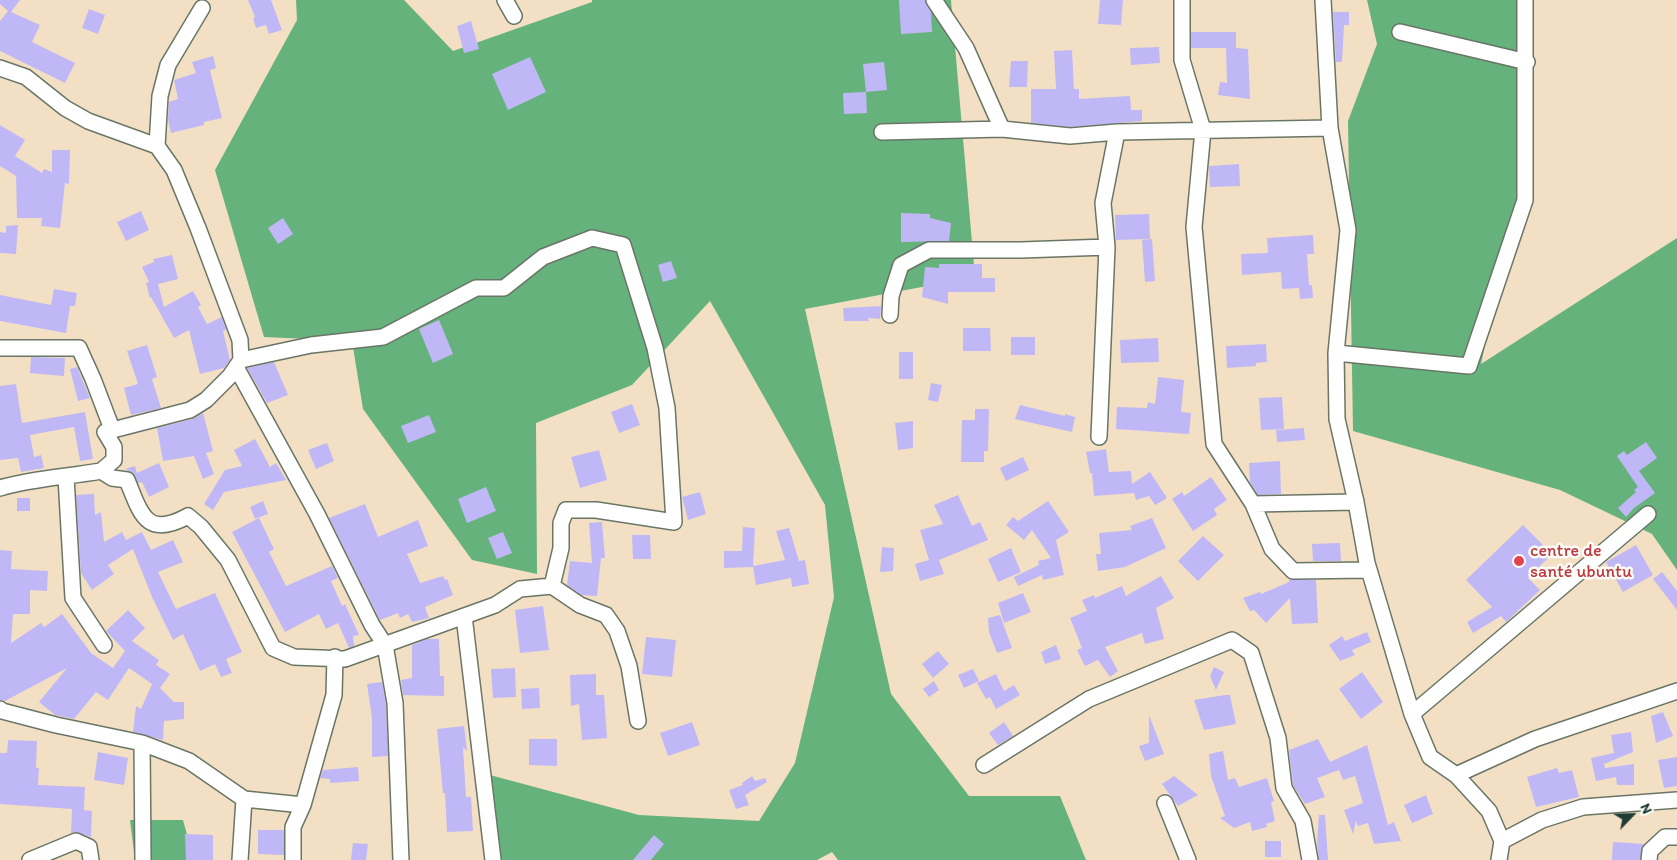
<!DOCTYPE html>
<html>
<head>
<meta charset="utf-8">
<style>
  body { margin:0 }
  #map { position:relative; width:1677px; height:860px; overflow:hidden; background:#f3e0c4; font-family:Itim,sans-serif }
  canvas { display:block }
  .north { position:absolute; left:1607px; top:790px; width:50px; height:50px; -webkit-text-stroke:4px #fdfcf7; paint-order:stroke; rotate:66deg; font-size:14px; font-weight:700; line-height:20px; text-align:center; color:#1f3d34 }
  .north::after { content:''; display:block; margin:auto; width:18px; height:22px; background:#1f3d34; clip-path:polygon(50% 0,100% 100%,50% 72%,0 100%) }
</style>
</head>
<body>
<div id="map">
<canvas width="1677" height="860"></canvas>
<div class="north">N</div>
</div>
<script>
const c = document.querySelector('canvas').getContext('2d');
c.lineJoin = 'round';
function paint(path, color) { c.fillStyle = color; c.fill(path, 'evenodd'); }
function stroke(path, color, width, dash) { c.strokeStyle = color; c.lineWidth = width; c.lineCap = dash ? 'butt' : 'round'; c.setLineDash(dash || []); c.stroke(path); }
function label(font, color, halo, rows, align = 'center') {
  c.font = font + ' Itim,sans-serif'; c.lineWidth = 5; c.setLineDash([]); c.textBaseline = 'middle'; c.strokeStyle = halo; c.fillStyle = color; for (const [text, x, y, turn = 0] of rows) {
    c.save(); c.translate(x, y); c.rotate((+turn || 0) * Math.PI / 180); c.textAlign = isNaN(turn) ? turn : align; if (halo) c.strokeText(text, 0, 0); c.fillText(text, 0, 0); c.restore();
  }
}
const forest = new Path2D(`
  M296,0H404L453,51L592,2V0H951L975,277L805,309L891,694L969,796H1060L1086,860H838L832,852L817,860H501L490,775L639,815L759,821L795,763L834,597L825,505L710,301L632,385L536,423L537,574L472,560L363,409L352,341L264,337L215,170L297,20Z
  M1367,0H1530L1516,200L1481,364L1677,238V570L1652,534L1560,490L1353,431L1348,121L1377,44Z
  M130,820H183L194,860H135Z`);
const building = new Path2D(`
  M0,0H20L11,12L40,25L32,42L75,63L65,83L0,51V21L8,11L0,4Z
  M248,0H271L282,30L269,34L266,25L256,28L253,18L255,17Z
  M899,0H925L931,12L932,32L901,34Z
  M1100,0H1123L1121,25L1098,24Z
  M89,9L105,15L98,34L82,28Z
  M1333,12H1349V25H1344L1342,62H1336Z
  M471,21L479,49L464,53L457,26Z
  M1191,32H1236V48L1248,49L1250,99L1218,95L1220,82L1227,83L1226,48H1191Z
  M1159,47L1160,63L1131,65L1130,48Z
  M1072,50L1074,89H1079V99L1130,96L1131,110H1142V121L1070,127L1031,123V89H1056L1054,51Z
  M213,56L216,68L210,70L222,118L204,122V125L171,133L168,119L169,102L178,99L174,80L196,73L192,62Z
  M530,57L546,92L508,110L492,74Z
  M1011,61H1028L1027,87H1009Z
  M884,62L887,90L866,92L863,64Z
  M866,92L867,113L844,114L843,93Z
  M0,125L25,140L15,156L42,173L44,169L52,172V150H70L69,184L65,183L60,228L41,226L42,218H17L16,176L0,166Z
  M1239,164L1240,186L1210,187L1209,166Z
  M141,211L149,230L126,241L117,222Z
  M901,213L930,214V218L951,223L949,241L901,242Z
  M1149,214L1150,239L1116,240L1115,215Z
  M283,218L293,234L278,244L268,228Z
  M18,225L16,254L0,253V232L6,233V226Z
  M1313,235L1314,254H1307L1309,285H1312L1313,298L1300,299L1299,288L1282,289L1281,272L1242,275L1241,254L1268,253L1267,238Z
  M1152,239L1155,281L1145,282L1142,240Z
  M172,255L178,279L158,284L164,307L193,291L201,305L198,307L207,324L222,317L226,330L223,331L230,360L224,368L200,374L189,330L174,338L151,297L150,298L146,283L149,282L142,267L154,262L153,259Z
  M671,261L677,278L663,282L658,265Z
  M939,264H982V278H995V292H948V304L922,297L925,267L939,268Z
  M54,289L77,293L75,306H70L66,333L0,321V295L51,305Z
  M881,306L880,319L868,318L869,321H844L843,308Z
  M439,320L453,354L433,363L419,329Z
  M963,328H990L991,351H963Z
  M1011,337H1035V355H1011Z
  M1158,338L1159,362L1121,363L1120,340Z
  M1266,344L1267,362L1256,363V366L1227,368L1226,346Z
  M147,345L157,377L152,379L161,408L131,415L124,388L138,384L127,351Z
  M899,352H913V379H899Z
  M31,357L65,358L64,376L30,373Z
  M274,362L288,395L267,403L247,368Z
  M77,367L90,398L78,401L70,369Z
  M1158,377L1184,380L1181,412L1191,413L1189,434L1116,429L1117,407L1147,408L1148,402L1155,404Z
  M931,383L942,385L938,402L928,400Z
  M16,384L22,423L85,412L93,459L80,461L74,427L30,435L34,457L41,455L44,468L21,472L18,458L0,460V386Z
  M1282,397L1284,429L1261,430L1259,398Z
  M632,404L640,425L619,433L611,412Z
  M1020,405L1065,416V414L1075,417L1072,432L1015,419Z
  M975,409H989L988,451H984V462H961L962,420H975Z
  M203,413L213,451L206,453L214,474L203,479L194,456L163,461L157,428L193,419Z
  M429,415L436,432L408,443L401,426Z
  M913,421V448L898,450L895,423Z
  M1304,428L1305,440L1277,442L1276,430Z
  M255,439L270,467L276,463L286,480L224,492L213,510L204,504L225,470L242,466L234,450Z
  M1646,442L1657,458L1639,471L1655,493L1634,508L1626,517L1618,508L1636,492L1634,490L1638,487L1617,456L1624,451L1627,455Z
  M327,443L334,461L316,469L308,450Z
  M1106,449L1109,472L1131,471L1132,484L1150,472L1167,498L1155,505L1149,496L1136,500L1134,493L1094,496L1092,473H1090L1086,452Z
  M599,450L607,480L580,488L571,457Z
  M1023,457L1029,470L1006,481L1000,468Z
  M1280,461L1281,494L1258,495L1250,482L1249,463Z
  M159,463L169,487L149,497L142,482L138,483L133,473L125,469L135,466L137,473Z
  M1211,477L1227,500L1214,509L1217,515L1193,531L1172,499L1182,492L1184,496Z
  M486,487L496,511L467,523L458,499Z
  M700,492L706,514L688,520L682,497Z
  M94,494L95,515L101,512L104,542L122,532L126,540L142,532L151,550L173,540L183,562L158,572L176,609L215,593L242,652L226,659L232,673L221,677L215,664L200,671L183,634L173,640L152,597L133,549L108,565L114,574L92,590L81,573L76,495Z
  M958,495L972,526L980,522L988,540L939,560L944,574L920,581L915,564L929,560L920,530L943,524L934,505Z
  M17,498H30V511H17Z
  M263,501L268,514L255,519L250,507Z
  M1048,501L1069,532L1056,540L1064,575L1043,580L1042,575L1018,586L1014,577L1039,565L1038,561L1051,558L1032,530L1024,540L1006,525L1013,517L1018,521Z
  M365,504L378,537L418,520L428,546L407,554L420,583L443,576L445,580L447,579L453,595L425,607L429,618L412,622L408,614L400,618L398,613L380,620L329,518Z
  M259,518L274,549L269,552L286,586L332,566L338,578L331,581L342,606L345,604L359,635L353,636L354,646L349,648L338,623L326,629L319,614L285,632L232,532Z
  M1152,518L1166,548L1125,567L1098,571L1096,554H1101L1099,533L1132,530L1130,526Z
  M602,522L605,558H601L597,596L581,595L567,585L570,561L592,563L589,523Z
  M1523,525L1552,554L1528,578L1540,590L1506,622L1501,616L1473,633L1467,622L1492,607L1466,580Z
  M743,527L755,528L753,566L785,560L776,531L789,528L799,561L805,560L809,584L792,587L791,578L756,585L753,567L724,568V551H742Z
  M503,532L512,553L497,559L488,538Z
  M632,535H650L651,559H633Z
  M1203,536L1224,555L1198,581L1178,561Z
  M1340,543L1341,561H1313L1312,544Z
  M1636,545L1653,575L1623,592L1606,562Z
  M882,547L894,548L893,571L880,572Z
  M1011,548L1021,572L998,582L988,559Z
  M0,550L12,551L11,569L48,571L47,591L30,590V614H13L11,643L41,623L44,627L62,614L91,653L113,668L125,651L106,631L128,610L145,628L132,641L159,660L156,665L170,674L160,688L174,702H184V719L164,721L163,740L133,732L136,706L141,709L152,684L129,668L108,700L96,692L74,719L55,715L39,702L67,668L5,701L0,700Z
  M1662,572L1677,591V610L1653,579Z
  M1161,576L1174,598L1156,608L1164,639L1145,644L1142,633L1105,647L1118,671L1110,677L1098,660L1085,666L1077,650L1082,648L1070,618L1087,611L1082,600L1094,595L1095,598L1122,586L1126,596Z
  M1289,579L1316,580L1318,623L1292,624L1290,598L1266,623L1254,610L1250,611L1243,598L1260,592L1261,594L1289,582Z
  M1023,593L1031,612L1004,623L998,603Z
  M543,606L549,650L520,653L515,610Z
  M1000,615L1012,648L997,653L989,632L988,618Z
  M1367,632L1371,642L1352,650L1355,655L1340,661L1329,645L1342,636L1345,641Z
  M646,637L676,640L672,677L642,674Z
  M427,639H439L440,676H444V696L403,695L401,680L412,678V645Z
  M1056,645L1061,659L1045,664L1041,652Z
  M938,651L949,664L933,678L922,664Z
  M1214,667L1224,672L1216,690L1210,676Z
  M515,668L516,697L493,698L491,669Z
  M973,669L979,681L964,688L958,675Z
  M1362,672L1383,702L1361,719L1339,689Z
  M596,674V695H604L607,738L582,740L579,704L571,706L570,675Z
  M996,674L1004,691L1014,685L1020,695L996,709L990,697L986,699L977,683Z
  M934,681L939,690L929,697L923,689Z
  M382,682L386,704L388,756L372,757V718L367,684Z
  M539,688L540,708L522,709L521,689Z
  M1225,695H1230L1236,724L1204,730L1194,700Z
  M1663,712L1673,736L1656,743L1651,716Z
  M1149,715L1164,754L1145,761L1139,746L1149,743Z
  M692,722L700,745L668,756L660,733Z
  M1004,722L1013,736L998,745L989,733Z
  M464,726L467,751L463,747L466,797H471L473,831L447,832L445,793H443L437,729Z
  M1631,732L1633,752L1604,764L1605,768L1634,764V785H1617L1616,777L1596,781L1591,758L1614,753L1611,735Z
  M529,739H557V766L529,765Z
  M1318,739L1330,762L1367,745L1388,825L1394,822L1401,841L1374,844L1368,823L1358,826L1356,821L1353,834L1344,810L1363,803L1355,776L1343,780L1339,770L1317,778L1325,797L1305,804L1293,785L1289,750Z
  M8,740L37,741L36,768H39L38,785L85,787L84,810L92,811L91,837L77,832L71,833L72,809L0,804V753H7Z
  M1223,751L1228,780L1235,778L1239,787L1267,778L1274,801L1271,802L1275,821L1266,824L1267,827L1252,831L1250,822L1234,828L1220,818L1225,816L1211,776L1209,754Z
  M98,752L128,758L124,785L94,780Z
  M1677,757V786L1664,788L1658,760Z
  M358,767L359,781L330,783V779L320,778L323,770Z
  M1557,768L1559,773L1572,770L1579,797L1536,807L1527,777Z
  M752,776L755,781L765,778L767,782L745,795L749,805L736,809L729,790L743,785L742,783Z
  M1174,776L1198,795L1178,806L1162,784Z
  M1426,795L1433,814L1412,823L1404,805Z
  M1319,815H1325L1328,860H1319L1317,844Z
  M258,830H284V855L258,854Z
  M185,834L213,835V860H186Z
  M654,835L664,844L651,860H633Z
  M1265,841H1281V857H1265Z
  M1613,842L1644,844L1640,860H1612Z
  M353,843L368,844L366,860H351Z`);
const minor = new Path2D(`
  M505,0L514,16
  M934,0L966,48L1002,129
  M1182,0V60L1203,130L1194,227L1214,444L1253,504L1356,502
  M1323,0L1330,128L1348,230L1336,353L1337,419L1356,502L1367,563L1412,714L1430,757L1456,775L1489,811L1502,841L1499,860
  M1400,32L1527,62
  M0,68L26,77L65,108L88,121L157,146L174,170L198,228L240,340L241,360L230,376L206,400L190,410L105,432L114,447V460L101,471
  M882,132L1002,129L1070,136L1117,132L1330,128
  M157,146L160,96L168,65L202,8
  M890,315L891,296L901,265L929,250H1021L1107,247
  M0,348H79L93,379L112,429
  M1336,353L1469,366L1525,200V0
  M241,360L311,345L383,337L476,288H504L543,257L592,238L623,245L655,348L667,408L674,522L596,510H566L561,523V548L552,586
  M236,367L317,514L372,625L385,645L395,703L401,860
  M1099,437L1107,247L1103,203L1117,132
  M66,477L73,598L104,645
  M0,488C33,478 67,477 101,471L112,478L127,480C141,514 146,539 188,516L201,527L228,560L273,648L294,657L345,659L495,605L520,589L552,586L580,605L606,615L617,631L629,666L638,721
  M1253,504L1272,549L1293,571L1369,570
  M464,616L493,860
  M0,709L2,711L56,725L142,743L189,761L244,799L303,805
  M1412,714L1648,514
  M142,743L143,860
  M984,765L1089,699L1232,640L1251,653L1278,738L1284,788L1303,821L1310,860
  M1456,775L1535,739L1677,691
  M1165,803L1188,860
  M1502,841L1542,820L1583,807L1677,800
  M30,860L76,841L89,847L91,860
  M240,860L244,799
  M293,860V827L303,805L334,695L335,657
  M1649,860L1650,851L1665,837H1677`);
const markers = [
  [1519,561,6,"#e0444e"]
];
const healthNames = [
  ["centre de",1530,551],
  ["santé ubuntu",1530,572]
];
paint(forest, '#65b27c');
paint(building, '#c0b8f6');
stroke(minor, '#697666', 18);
stroke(minor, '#fff', 15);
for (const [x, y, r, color] of markers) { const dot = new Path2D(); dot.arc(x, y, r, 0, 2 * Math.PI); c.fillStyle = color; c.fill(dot); stroke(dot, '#fdfcf7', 2); }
label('18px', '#be3a42', '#fdfcf7', healthNames, 'left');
</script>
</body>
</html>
